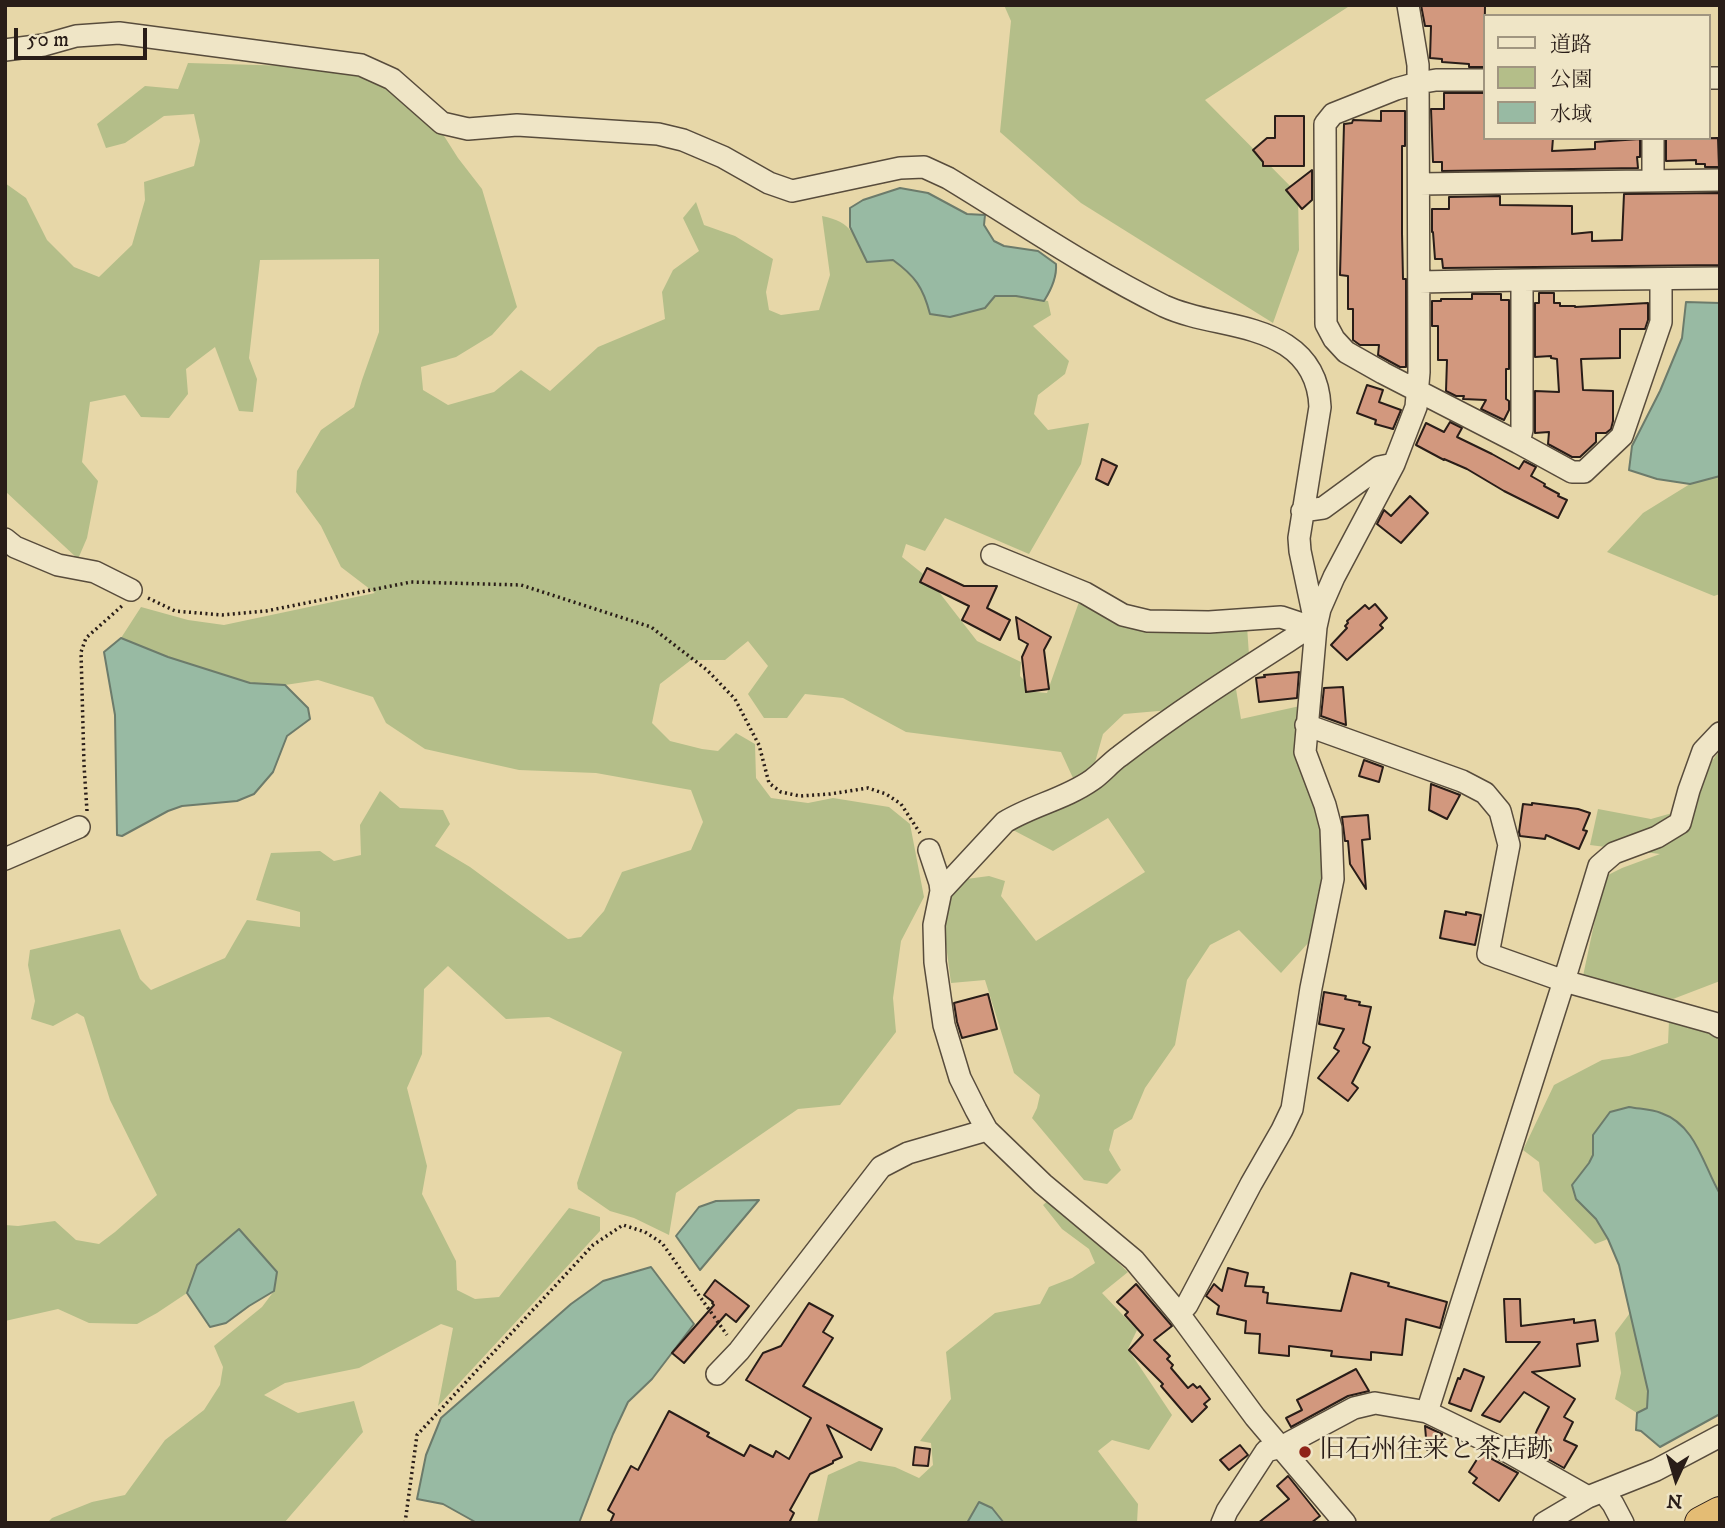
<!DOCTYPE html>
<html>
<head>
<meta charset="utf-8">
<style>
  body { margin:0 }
  #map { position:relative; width:1725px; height:1528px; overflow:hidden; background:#e7d7a8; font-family:"IM FELL DW Pica","Noto Serif JP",serif }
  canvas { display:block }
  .frame { position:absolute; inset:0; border:7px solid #291d18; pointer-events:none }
  .legend { position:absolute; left:1483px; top:14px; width:228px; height:126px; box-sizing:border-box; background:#efe5c6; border:2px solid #a09580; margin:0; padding:9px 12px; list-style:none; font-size:21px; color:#291d18 }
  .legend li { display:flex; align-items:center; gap:14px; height:35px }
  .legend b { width:35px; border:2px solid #a09580 }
  .north { position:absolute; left:1641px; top:1444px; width:70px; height:70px; -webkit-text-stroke:5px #efe5c6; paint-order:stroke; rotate:184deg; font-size:19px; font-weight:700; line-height:28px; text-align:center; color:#291d18 }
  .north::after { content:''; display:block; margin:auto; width:24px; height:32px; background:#291d18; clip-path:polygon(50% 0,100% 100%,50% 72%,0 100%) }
  .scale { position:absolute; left:14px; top:28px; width:133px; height:32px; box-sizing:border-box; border:4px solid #291d18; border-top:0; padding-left:9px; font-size:21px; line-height:24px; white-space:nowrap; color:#291d18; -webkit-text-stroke:5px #efe5c6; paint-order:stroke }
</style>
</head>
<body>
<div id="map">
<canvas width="1725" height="1528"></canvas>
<div class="frame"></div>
<ul class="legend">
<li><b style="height:9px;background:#efe5c6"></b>道路</li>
<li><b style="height:19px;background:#b4be89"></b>公園</li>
<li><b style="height:19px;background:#98baa3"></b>水域</li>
</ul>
<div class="north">N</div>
<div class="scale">50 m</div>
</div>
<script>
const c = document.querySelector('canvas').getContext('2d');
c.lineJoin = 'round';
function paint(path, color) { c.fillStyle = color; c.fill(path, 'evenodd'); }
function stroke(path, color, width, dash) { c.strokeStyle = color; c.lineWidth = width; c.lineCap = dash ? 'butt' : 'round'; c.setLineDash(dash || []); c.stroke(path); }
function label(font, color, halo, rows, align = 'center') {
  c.font = font + ' "IM FELL DW Pica","Noto Serif JP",serif'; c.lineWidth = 5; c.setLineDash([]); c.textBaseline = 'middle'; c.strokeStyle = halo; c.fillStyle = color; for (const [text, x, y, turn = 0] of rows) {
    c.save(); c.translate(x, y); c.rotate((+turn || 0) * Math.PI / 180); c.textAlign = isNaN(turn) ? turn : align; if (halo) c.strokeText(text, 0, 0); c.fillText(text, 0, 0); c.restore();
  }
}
const green = new Path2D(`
  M1004,5H1351L1205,100L1298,194L1299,250L1273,323L1081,203L1000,132L1011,21Z
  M188,63L326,67L361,76L386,89L415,107L439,128L458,158L482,189L517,307L492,335L456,357L421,367L423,390L448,405L494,392L521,370L550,391L598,347L665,319L662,292L673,270L699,251L683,218L696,202L704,225L735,236L773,259L766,292L769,310L781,315L819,310L830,275L822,216C853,222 854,236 867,262L893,260L911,273L925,295L1016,296L1048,301L1051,315L1033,326L1069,361L1065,374L1038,395L1034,414L1048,430L1089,423L1081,464L1029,554L945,518L925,551L906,544L902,557L928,578L977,641L1021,662L1020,676L1036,692L1047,693L1080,599L1112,622L1172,627L1247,626L1249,655L1170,710L1124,714L1103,734L1094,766L1073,778L1061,752L906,732L843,698L805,694L787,718H764L748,694L768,666L748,641L725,660H691L660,684L652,723L670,741L702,749L718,751L736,733L755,744L756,778L771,798L808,803L833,798L889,807L910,824L924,897L901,941L893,998L896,1032L840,1105L798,1109L676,1193L669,1235L634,1218L610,1211L578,1189L577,1183L622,1052L549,1017L506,1019L448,966L424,989L422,1054L407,1088L427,1166L422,1194L456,1261L457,1290L475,1299L499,1297L569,1208L600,1217V1231L438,1406L453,1328L441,1324L359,1368L285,1383L264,1395L298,1413L354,1401L363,1432L284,1523H47L52,1518L92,1502L125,1495L165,1440L204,1410L220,1385L223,1367L214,1346L262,1307L274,1291L277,1272L198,1265L187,1293L157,1313L137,1324L89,1323L58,1309L5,1321V1225L18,1226L55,1221L76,1240L99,1244L115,1232L157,1195L110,1100L84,1017L77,1013L53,1026L31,1019L35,1001L28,965L30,950L120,929L140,979L151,990L225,958L247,920L300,927V912L256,900L271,853L320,851L334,861L361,855L360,825L380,791L400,808L443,810L450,824L435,846L470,867L568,939L581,937L604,911L622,872L691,850L703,822L691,790L596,773L519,770L425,749L386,723L373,697L318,680L285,685L250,683L168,657L121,638L141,607L188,620L224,625L375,593L341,567L321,526L296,492L297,471L321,430L354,407L362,380L379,332V259L260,260L249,358L257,379L253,412L239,411L215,347L186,369L188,394L169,418L141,417L125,395L90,402L82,462L98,481L87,538L78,559L5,491V183L26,198L47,240L74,267L99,277L132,245L145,200L144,182L194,166L200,141L194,114L164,116L125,143L106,148L97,124L145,86L178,89Z
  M1720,476V594L1714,596L1607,552L1643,513L1690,484Z
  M1235,683L1241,719L1300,706L1295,753L1323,828V870L1309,942L1281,973L1239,930L1210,945L1187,980L1175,1045L1145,1088L1132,1119L1114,1130L1109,1150L1121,1170L1107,1184L1084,1180L1032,1118L1037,1108L1040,1095L1014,1073L985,980L951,983L941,906L959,880L989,876L1005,881L1001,896L1036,941L1145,872L1108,818L1053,851L1013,830Z
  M1720,750V981L1673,999L1583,976L1604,877L1622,868L1660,854L1590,845L1598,809L1651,819L1697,806L1704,772Z
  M1669,1021L1718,1036L1720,1044V1194L1710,1176L1593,1135V1155L1576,1199L1596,1219L1608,1239L1595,1244L1543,1191L1539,1162L1523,1150L1554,1085L1602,1060L1629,1056L1668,1043Z
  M1050,1199L1128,1272L1102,1293L1137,1330L1128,1349L1172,1415L1149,1450L1112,1440L1098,1451L1138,1504L1137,1523H1004L992,1509L979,1502L967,1523H817L828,1475L859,1461L895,1467L919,1478L933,1465L931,1443L920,1441L951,1399L946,1352L995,1313L1040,1304L1049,1287L1072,1278L1095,1263L1089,1249L1062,1229L1043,1205Z
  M1630,1313L1648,1391L1647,1408L1637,1413L1615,1399L1621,1373L1615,1333Z`);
const water = new Path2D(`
  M900,188L928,193L967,214L985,215L984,225L994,241L1004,246L1038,251L1056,264C1057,277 1051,290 1044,301L1016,296H995L985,308L950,317L930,314C923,287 915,276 893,260L867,262L850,227V208L863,200Z
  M1686,302L1720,303V476L1690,484L1657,479L1629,470L1632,446L1660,391L1682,338Z
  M121,638L168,657L250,683L285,685L308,708L310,719L287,736L273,772L254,794L237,801L182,806L168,811L122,836L117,835L115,715L104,652Z
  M1629,1107C1639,1109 1651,1109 1661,1113C1696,1125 1703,1165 1720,1194V1414L1660,1447L1641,1431L1636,1430L1637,1413L1647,1408L1648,1391L1619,1265L1608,1239L1596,1219L1576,1199L1572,1185L1589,1163L1593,1155V1135L1610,1112Z
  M759,1200L700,1270L676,1236L699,1207L716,1201Z
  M239,1229L277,1272L274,1291L249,1306L226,1323L210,1327L187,1293L197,1265Z
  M651,1267L694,1324L652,1379L628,1402L613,1434L579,1523H477L443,1504L417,1499L426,1455L441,1418L571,1304L603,1281Z
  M979,1502L992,1508L1004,1523H967Z`);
const building = new Path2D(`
  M1421,5L1485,6L1484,67H1469V64L1442,62V59L1430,58L1431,26H1425Z
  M1444,93H1485V138H1553L1552,151L1595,149V142L1640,139V157H1637L1638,168L1442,171V162H1433L1431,109H1444Z
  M1381,111H1405V146H1402V233L1403,279H1406V367H1400L1378,355L1379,345H1360L1353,340V309H1348V276L1340,275L1344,124L1352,123L1353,120L1381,121Z
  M1275,116H1304V166H1263V162L1253,150L1267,138H1275Z
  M1718,138L1719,167H1705V164H1696V160L1666,161V139Z
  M1312,170V200L1302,209L1286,190Z
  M1720,193V265L1443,268L1442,259H1435L1433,232H1432V209H1449V197L1500,196V205L1572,206V234L1592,232V241L1622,240L1624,194Z
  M1539,293H1554V303H1560V306H1575V307L1648,303V320L1645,329H1620V358L1581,359L1583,390L1613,391V421L1611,429L1606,433H1596V442L1580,457H1572L1548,444L1549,432L1535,433V391L1559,392L1557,359L1551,358V356L1535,357V303H1539Z
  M1472,294H1501V300H1509V369H1506V399L1509,401V410L1504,420L1481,409L1486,400L1463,399L1464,396H1456L1446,391L1447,360H1438V326H1432V301H1441V299H1472Z
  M1367,385L1383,390L1379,402L1401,410L1393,429L1375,424L1376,420L1357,413Z
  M1450,422L1462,428L1457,437L1492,454L1519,469L1524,461L1536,467L1531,476L1545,484L1544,486L1559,494L1558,496L1567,500L1558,518L1504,491L1467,469L1444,459V460L1416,445L1426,423L1444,432Z
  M1102,459L1117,466L1108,485L1096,479Z
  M1410,496L1428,513L1401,543L1377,524L1384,510L1391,516Z
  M927,568L964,586H997L987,608L1010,620L1000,640L962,620L969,606L920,582Z
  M1375,604L1387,618L1380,625L1383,628L1347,660L1331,645L1347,628L1345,626L1348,623L1347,621L1365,605L1369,609Z
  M1016,617L1051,637L1044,650L1049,689L1026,692L1022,657L1028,644L1019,639Z
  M1299,672L1297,698L1259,702L1256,678L1265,677L1264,675Z
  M1343,687L1346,725L1321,716L1324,688Z
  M1364,760L1383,767L1379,782L1359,776Z
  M1431,784L1460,795L1447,819L1429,810Z
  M1532,803L1578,809L1590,813L1583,830L1587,831L1579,849L1546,835L1545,839L1520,836L1519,832L1523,804L1532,805Z
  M1368,815L1370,839L1362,840L1366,889L1350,864L1348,841H1345L1342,817Z
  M1445,911L1466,915V912L1481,915L1475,945L1440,938Z
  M1324,992L1346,996L1345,999L1360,1002L1359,1005L1371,1007L1363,1043L1370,1047L1352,1083L1358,1088L1348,1101L1318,1078L1339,1051L1334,1048L1344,1029L1319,1024Z
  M988,994L997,1029L962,1038L957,1022L954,1003Z
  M1228,1268L1248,1273L1245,1286L1264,1287L1263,1292L1268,1293L1267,1303L1341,1311L1351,1273L1389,1283L1388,1286L1447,1302L1440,1328L1406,1319L1402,1355L1371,1352V1360L1331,1356L1332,1351L1289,1346V1356L1259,1353L1260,1334L1245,1333L1246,1321L1217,1314L1219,1306L1206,1296L1214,1284L1222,1291Z
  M715,1280L749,1306L736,1322L726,1314L684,1363L672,1353L714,1305L712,1303L713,1302L704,1295Z
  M1136,1284L1172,1326L1154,1340L1170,1356L1167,1359L1173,1365L1171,1368L1188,1388L1193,1384L1197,1388L1200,1386L1210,1399L1204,1404L1207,1407L1192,1422L1161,1386L1163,1384L1129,1350L1143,1335L1125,1315L1128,1312L1117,1302Z
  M1504,1299H1520L1521,1326L1574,1319V1323L1595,1320L1598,1341L1577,1344L1580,1366L1532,1372L1575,1399L1564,1417L1573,1422L1564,1440L1577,1446L1564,1468L1530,1449L1537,1430L1549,1407L1524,1392L1500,1422L1482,1415L1540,1342H1506Z
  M809,1303L833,1316L823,1332L833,1338L803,1386L882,1429L871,1450L827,1425L842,1457L833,1461V1463L810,1474L790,1510L794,1513L789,1523H610L614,1514L608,1510L631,1466L638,1470L669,1411L709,1433L707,1436L744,1456L750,1445L773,1457L776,1451L789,1459L811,1418L746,1380L763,1353L781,1346Z
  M1356,1369L1369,1391L1348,1396L1291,1427L1286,1418L1302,1410L1297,1400Z
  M1464,1369L1484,1377L1471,1411L1449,1403L1458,1378L1460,1379Z
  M1425,1426L1442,1434L1443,1448H1436L1427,1450Z
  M1240,1445L1248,1455L1229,1470L1220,1460Z
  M915,1447L930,1449L928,1466L913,1465Z
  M1481,1453L1518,1473L1499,1501L1473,1483L1477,1478L1469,1472Z
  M1288,1476L1320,1516L1311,1523H1258L1289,1499L1277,1486Z`);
const path = new Path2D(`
  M148,598L175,611L222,615L266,611L411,582L521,585L651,627L707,670L735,699L759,745L769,783L781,792L800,796L830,794L868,788L886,794L901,804L920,833
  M87,811L84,765L81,652L86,638L123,605
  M405,1523L417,1435L593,1245L623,1225L645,1232L662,1243L727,1335`);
const minor = new Path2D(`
  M5,50L44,45L76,36L119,33L361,65L392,79L442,123L468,129L517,125L658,134L683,140L723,157L769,183L792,191L900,168L924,167L948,178C1019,221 1089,269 1164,306C1203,324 1250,322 1286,345C1309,360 1319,381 1320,407L1299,538L1300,551L1316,627
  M1709,78H1720
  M1485,80H1436L1418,83L1396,89L1333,114L1325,124L1326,324L1334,339L1346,352L1383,373L1519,443L1572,472H1584L1622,436L1661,322V279
  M1653,138V180
  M1419,184L1720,180
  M1419,282L1522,280L1720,278
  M1519,443L1522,430V280
  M1302,511L1323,508L1379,467L1394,464
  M5,539L15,547L58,565L95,572L131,590
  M992,555L1085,593L1123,615L1148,621L1209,622L1281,617L1302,624L1316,627
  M1306,725L1462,781L1485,793L1500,811L1509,845L1488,954L1564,981L1714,1023L1720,1027
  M929,850L940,883L941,891L934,925L935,962L944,1025L960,1078L976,1110L987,1130L1043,1184L1134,1260L1179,1314
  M5,859L79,827
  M941,891L1005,822C1033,805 1065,799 1092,780C1102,773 1110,763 1120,756C1178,711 1240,672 1301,633L1316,627
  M717,1374L739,1351L881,1167L908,1153L987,1130
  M1427,1412L1564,981L1599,866L1614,853L1657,837L1680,823L1689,790L1703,751L1720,733
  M1603,1491L1613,1504L1623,1523
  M1222,1523L1227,1511L1266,1451L1281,1447L1354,1408L1375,1403L1427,1412L1503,1449L1588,1497
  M1345,1523L1255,1417L1179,1314L1187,1305L1251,1184L1282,1130L1292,1109L1311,988L1333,879L1331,828L1325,805L1305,752L1316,627L1320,609L1334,577L1394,464L1416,407L1419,372L1418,65L1408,5
  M1544,1523L1588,1497L1656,1470L1720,1436`);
const highway = new Path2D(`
  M1701,1523L1720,1513`);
const markers = [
  [1305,1452,7,"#8f2418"]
];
const poiNames = [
  ["旧石州往来と茶店跡",1319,1452]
];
paint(green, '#b4be89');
paint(water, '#98baa3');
stroke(water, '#6c7b6b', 2);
paint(building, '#d2987e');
stroke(building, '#291d18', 2);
stroke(minor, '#584c3c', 24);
stroke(highway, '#291d18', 34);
stroke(path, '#291d18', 3.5, [2, 3.5]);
stroke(minor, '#efe5c6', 21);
stroke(highway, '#e4bc74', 32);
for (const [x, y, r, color] of markers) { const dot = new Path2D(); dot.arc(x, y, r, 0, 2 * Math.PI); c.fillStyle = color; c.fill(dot); stroke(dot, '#efe5c6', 2.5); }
label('26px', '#291d18', '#efe5c6', poiNames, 'left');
</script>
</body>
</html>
